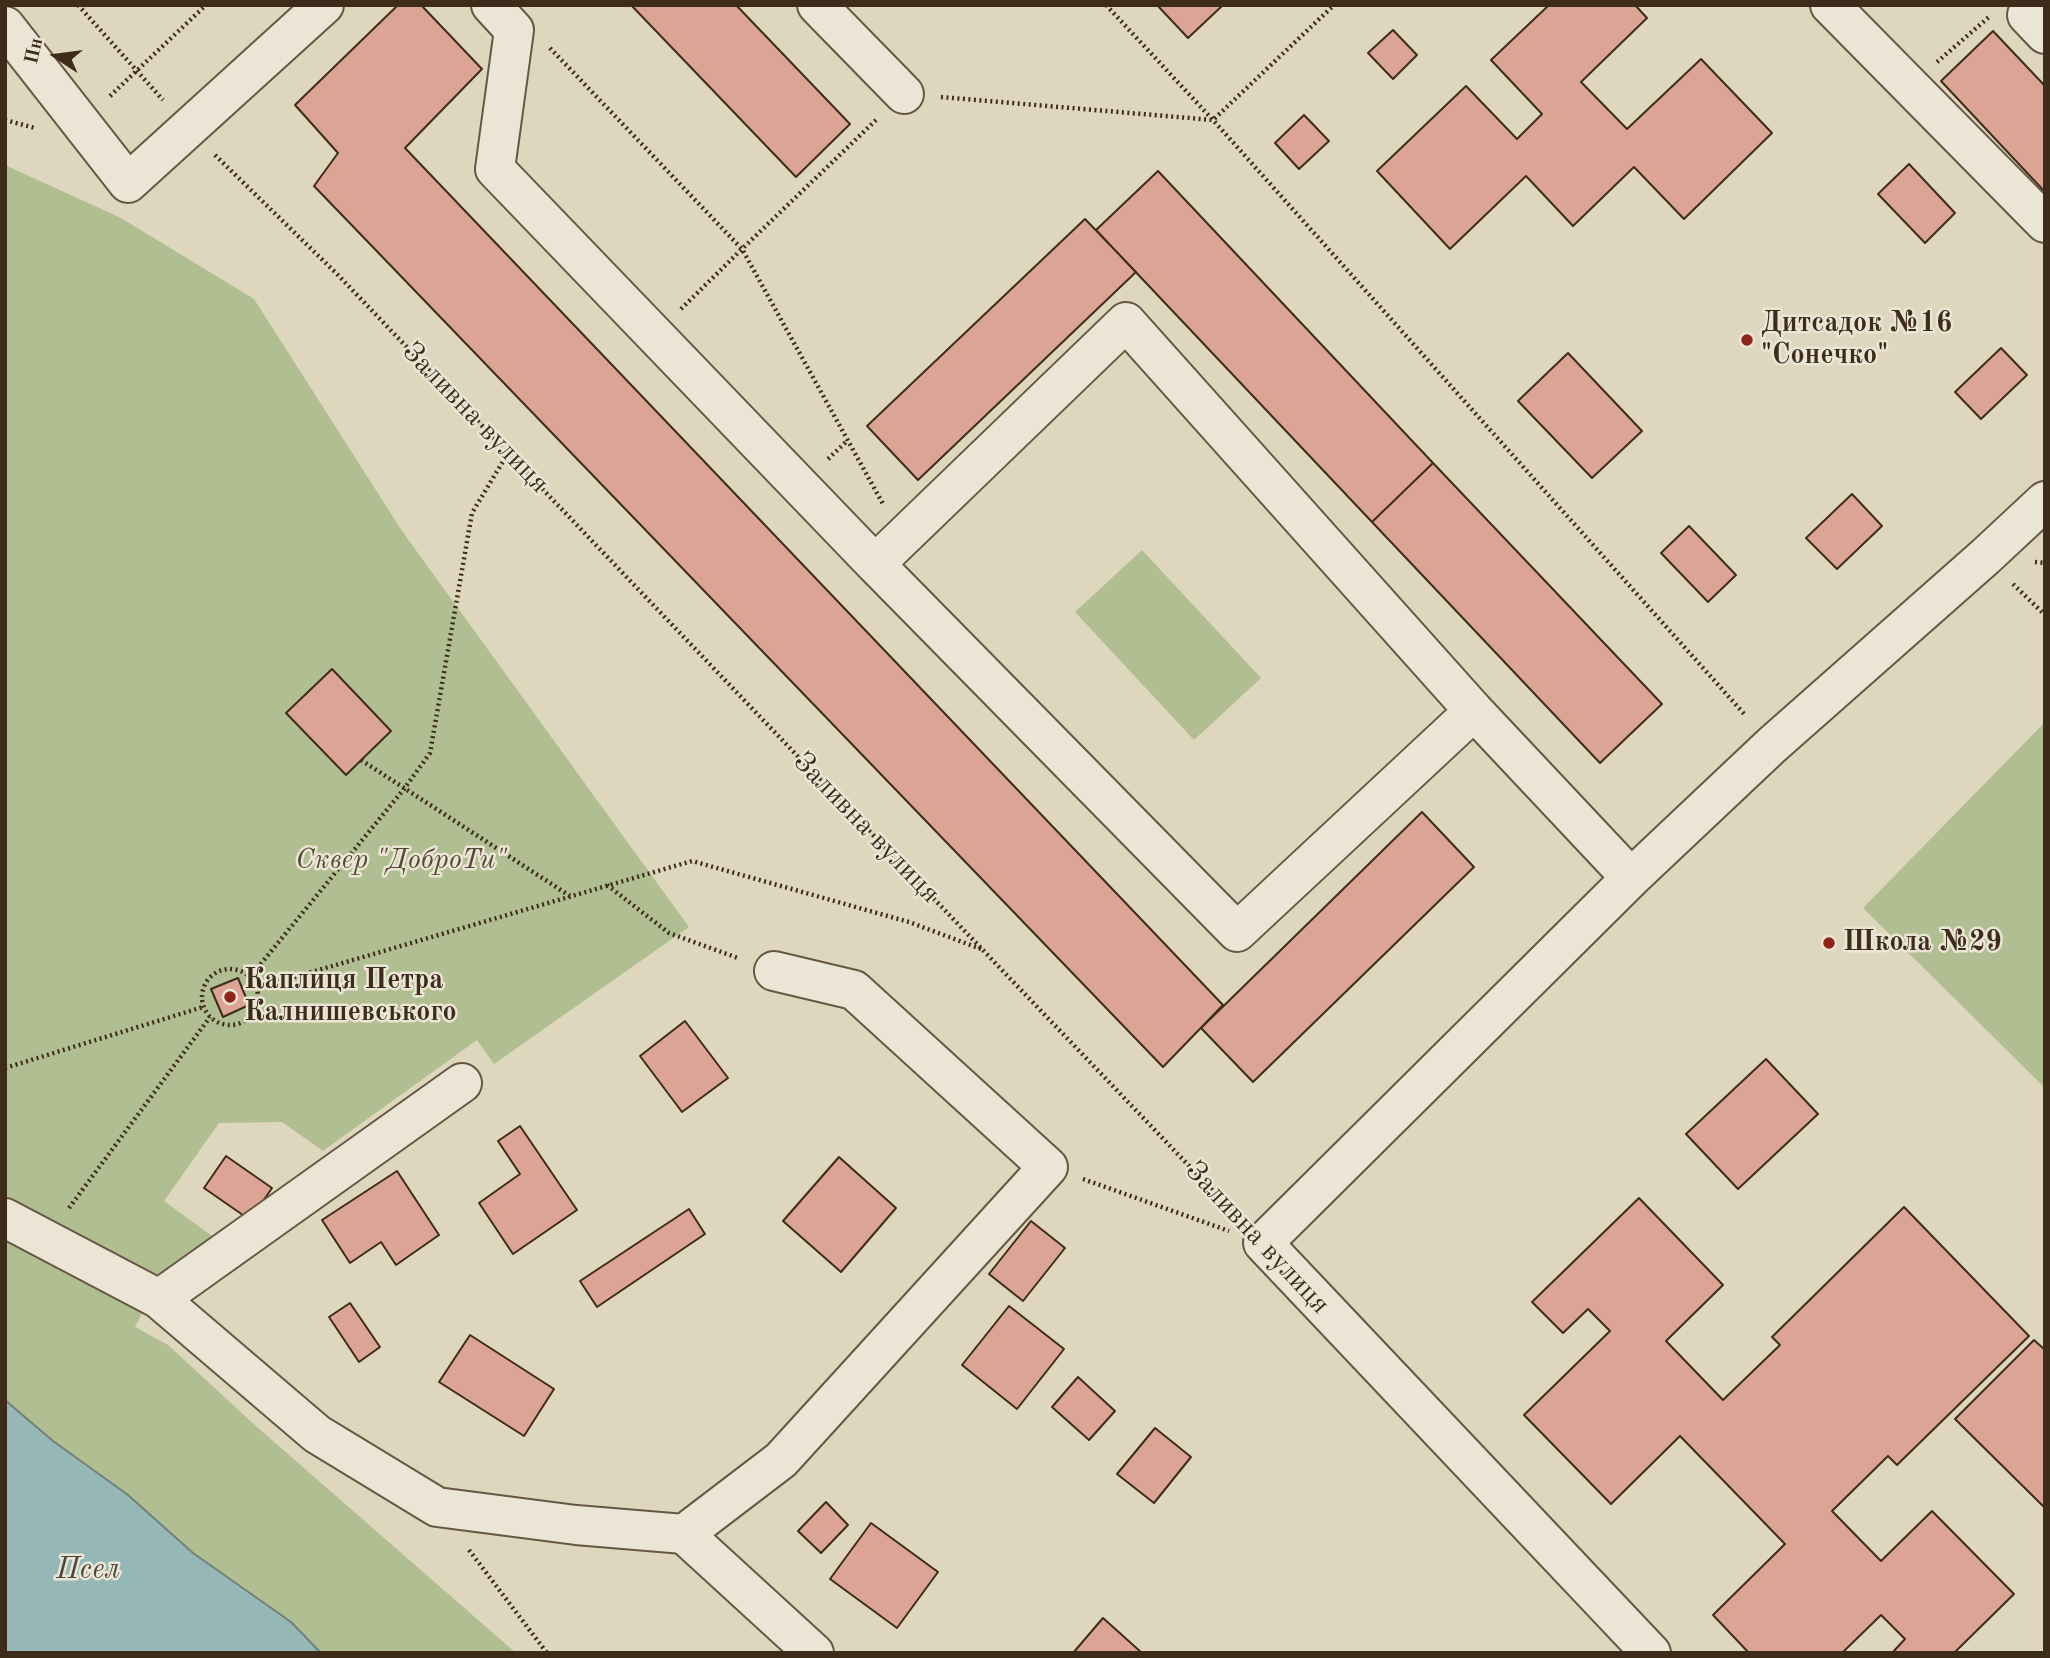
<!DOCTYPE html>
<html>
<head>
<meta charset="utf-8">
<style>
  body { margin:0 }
  #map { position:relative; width:2050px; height:1658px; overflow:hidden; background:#dfd7bd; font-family:"Old Standard TT",serif }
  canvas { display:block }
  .frame { position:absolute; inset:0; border:7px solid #3e2c1b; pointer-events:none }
  .north { position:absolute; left:21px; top:21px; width:70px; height:70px; -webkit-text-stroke:5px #eae5d4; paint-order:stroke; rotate:283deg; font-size:19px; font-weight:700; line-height:28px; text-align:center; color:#3e2c1b }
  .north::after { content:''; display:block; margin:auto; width:24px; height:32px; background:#3e2c1b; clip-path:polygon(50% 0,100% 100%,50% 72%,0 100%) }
</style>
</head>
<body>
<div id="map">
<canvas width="2050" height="1658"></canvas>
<div class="frame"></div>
<div class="north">Пн</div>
</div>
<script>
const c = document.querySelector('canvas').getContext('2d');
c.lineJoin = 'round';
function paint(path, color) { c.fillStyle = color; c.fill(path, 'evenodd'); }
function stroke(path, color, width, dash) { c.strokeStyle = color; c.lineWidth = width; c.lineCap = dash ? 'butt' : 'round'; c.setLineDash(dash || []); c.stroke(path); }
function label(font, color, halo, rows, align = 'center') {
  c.font = font + ' "Old Standard TT",serif'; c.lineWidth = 5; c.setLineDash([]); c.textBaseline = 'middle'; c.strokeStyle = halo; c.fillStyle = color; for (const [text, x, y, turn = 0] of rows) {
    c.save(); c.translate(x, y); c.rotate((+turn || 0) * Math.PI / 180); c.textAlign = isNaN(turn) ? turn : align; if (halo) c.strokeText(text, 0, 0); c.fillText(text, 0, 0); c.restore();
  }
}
const green = new Path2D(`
  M5,165L121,218L254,299L402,531L689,927L494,1064L477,1040L323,1151L282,1122L219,1123L164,1201L212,1236L163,1271L135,1327L168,1345L257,1427L516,1653H321L291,1622L193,1553L128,1495L53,1441L5,1400Z
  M1142,550L1261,678L1194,740L1075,612Z
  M2045,722V1088L1863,908Z`);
const water = new Path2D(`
  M5,1400L53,1441L128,1495L193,1553L291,1622L321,1653H5Z`);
const building = new Path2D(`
  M398,5H421L482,69L405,148L1223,1005L1163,1067L314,186L338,153L295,105Z
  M631,5H736L850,124L796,177Z
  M1157,5H1223L1188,38Z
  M1549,5H1635L1647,18L1581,82L1627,129L1701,59L1772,133L1684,219L1634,167L1573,226L1526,176L1450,249L1377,171L1466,86L1517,139L1542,114L1491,60Z
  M1393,30L1417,55L1393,79L1368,53Z
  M1993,31L2045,86V192L1941,81Z
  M1304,115L1329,141L1299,169L1275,143Z
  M1909,164L1955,213L1925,243L1878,194Z
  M1158,171L1433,463L1372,522L1096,230Z
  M1085,219L1136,272L918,480L867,426Z
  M2001,348L2027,375L1981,419L1955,392Z
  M1568,353L1642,431L1592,478L1518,401Z
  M1433,463L1662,704L1600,763L1372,522Z
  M1852,494L1882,526L1837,569L1806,538Z
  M1689,526L1736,575L1708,602L1661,553Z
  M332,669L391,731L346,775L286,713Z
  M1422,812L1474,867L1253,1082L1201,1028Z
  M238,978L249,1005L223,1017L211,989Z
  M685,1021L728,1078L682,1112L640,1056Z
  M1766,1059L1818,1114L1738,1189L1686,1134Z
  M520,1126L577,1210L513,1254L479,1203L520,1174L498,1141Z
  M226,1156L272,1188L250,1220L204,1188Z
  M839,1157L896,1208L841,1272L783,1221Z
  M397,1171L439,1235L396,1265L381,1242L350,1263L322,1220Z
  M1639,1198L1723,1285L1666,1341L1723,1400L1780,1345L1772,1337L1904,1207L2029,1336L1897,1465L1888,1456L1832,1511L1881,1561L1932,1511L2014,1594L1954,1653H1892L1905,1639L1881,1615L1842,1653H1749L1713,1615L1785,1544L1680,1436L1611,1504L1524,1415L1610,1331L1588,1309L1563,1333L1532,1302Z
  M689,1209L705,1234L597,1307L580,1281Z
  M1031,1221L1065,1248L1023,1301L989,1274Z
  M350,1303L380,1347L359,1362L329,1317Z
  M1009,1306L1064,1349L1017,1409L962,1365Z
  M470,1335L554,1389L524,1436L439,1382Z
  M2034,1340L2045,1350V1508L1955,1419Z
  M1078,1377L1115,1411L1089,1440L1052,1407Z
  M1155,1428L1191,1457L1154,1503L1117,1474Z
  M826,1502L848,1525L821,1553L798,1531Z
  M871,1523L938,1572L897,1628L830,1579Z
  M1103,1618L1142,1653H1073Z`);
const path = new Path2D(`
  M78,5L163,100
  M1106,5L1213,120L1746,716
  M550,48L742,249L876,120
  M1937,62L1989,17
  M110,96L206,5
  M941,97L1213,120L1334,5
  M5,120L35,128
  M215,155L338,275L1236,1215
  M681,309L742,249L883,504
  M828,459L848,440
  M2035,562L2045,563
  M2013,584L2045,615
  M361,760L570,896
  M607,885L669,933L738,958
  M202 997a28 28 0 1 1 56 0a28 28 0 1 1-56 0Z
  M250,977L404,789L430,753L472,513L508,453
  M257,988L692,861L909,922L981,949
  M5,1068L203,1007
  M1083,1179L1229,1231
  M69,1208L210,1017
  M469,1550L547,1653`);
const minor = new Path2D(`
  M491,5L514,30L495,169L875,564L1126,322L1474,711L1631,878
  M817,5L904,94
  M1830,5L2045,223
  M2036,5L2027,15L2045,34
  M5,26L128,183L324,5
  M875,564L1237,932L1474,711
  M774,971L854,990L1048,1167L781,1460L684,1534L814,1653
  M5,1218L159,1299L317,1434L437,1507L576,1525L684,1534
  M159,1299L462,1083
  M1651,1653L1263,1243L1631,878L1772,745L1986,556L2045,501`);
const markers = [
  [1747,340,7,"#8f2418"],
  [1829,943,7,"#8f2418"],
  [230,997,7,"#8f2418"]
];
const poiNames = [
  ["Дитсадок №16",1761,324],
  ["\"Сонечко\"",1761,356],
  ["Школа №29",1843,943],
  ["Каплиця Петра",244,981],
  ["Калнишевського",244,1013]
];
const streetNames = [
  ["Заливна вулиця",475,418,46],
  ["Заливна вулиця",866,828,46],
  ["Заливна вулиця",1257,1238,47]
];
const parkNames = [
  ["Сквер \"ДоброТи\"",401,861]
];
const waterNames = [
  ["Псел",88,1570]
];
paint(green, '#b1be92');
paint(water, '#95b8b7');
stroke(water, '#728079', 2);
paint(building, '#dca494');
stroke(building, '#3e2c1b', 2);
stroke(minor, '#665744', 42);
stroke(path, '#3e2c1b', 4.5, [2, 3.5]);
stroke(minor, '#eae5d4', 38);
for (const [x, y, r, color] of markers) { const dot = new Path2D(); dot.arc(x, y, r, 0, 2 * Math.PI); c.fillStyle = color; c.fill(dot); stroke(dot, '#eae5d4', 2.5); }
label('bold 28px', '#3e2c1b', '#eae5d4', poiNames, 'left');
label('28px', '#3e2c1b', '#eae5d4', streetNames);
label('italic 28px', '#554933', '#eae5d4', parkNames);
label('italic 30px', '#4f483a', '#eae5d4', waterNames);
</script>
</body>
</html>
